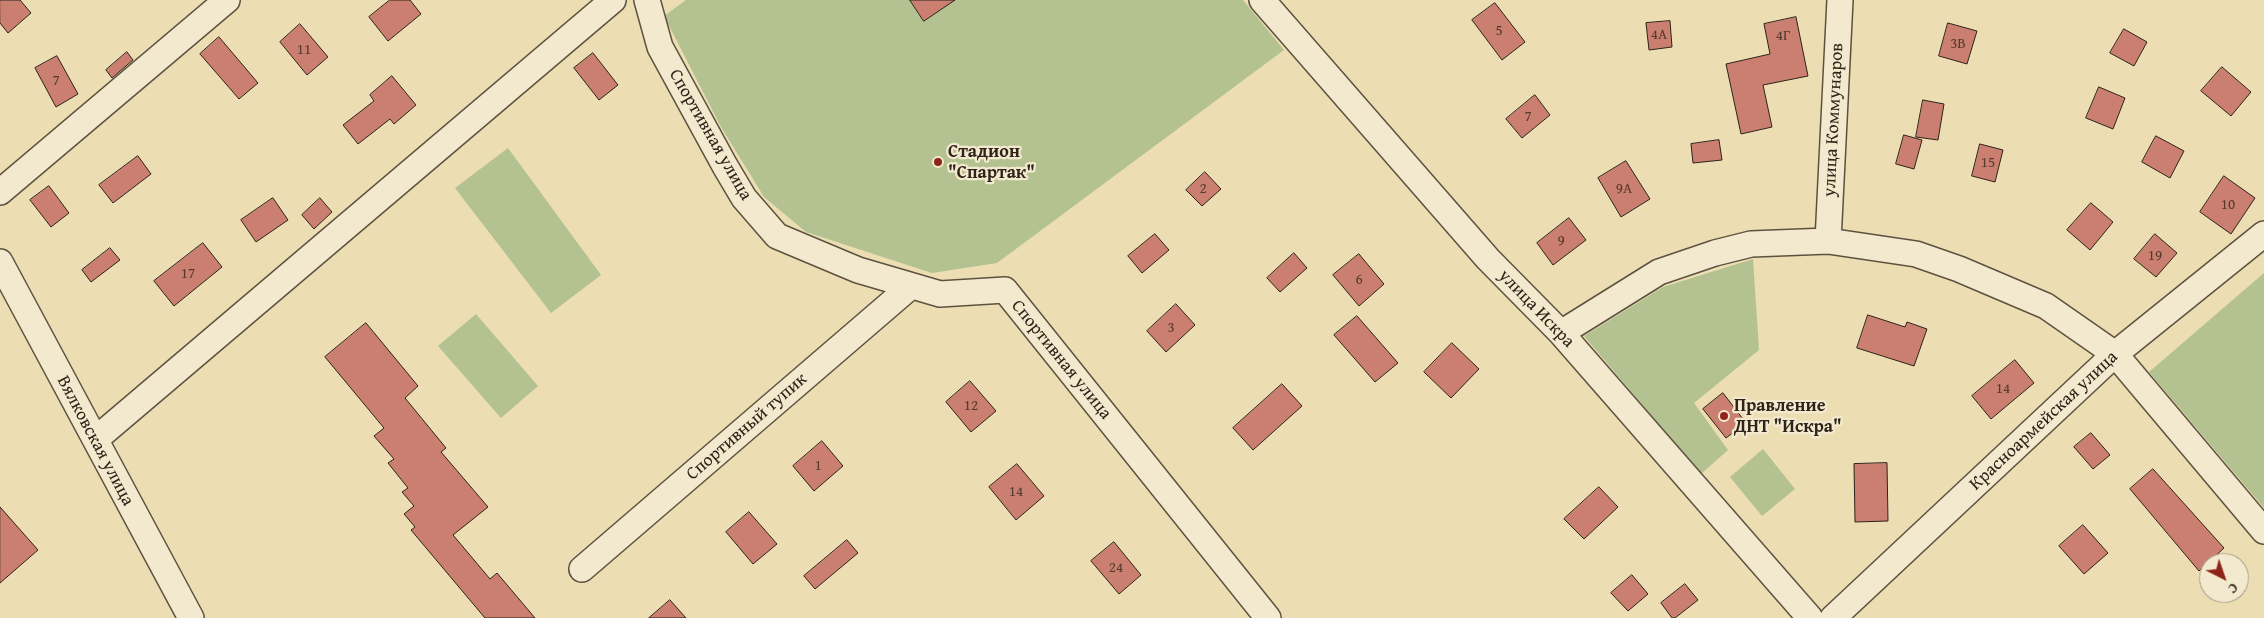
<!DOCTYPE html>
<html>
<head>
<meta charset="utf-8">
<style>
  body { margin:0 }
  #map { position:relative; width:2264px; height:618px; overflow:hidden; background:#ecddb3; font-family:"Gentium Book Plus",serif }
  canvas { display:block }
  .north { position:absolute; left:2199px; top:553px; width:50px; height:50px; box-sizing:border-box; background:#f3e9ce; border:1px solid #a49a86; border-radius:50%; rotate:139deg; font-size:14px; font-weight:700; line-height:20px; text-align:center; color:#2d2319 }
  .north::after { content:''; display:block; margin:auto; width:18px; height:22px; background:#8f2418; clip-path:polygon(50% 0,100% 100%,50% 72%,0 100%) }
</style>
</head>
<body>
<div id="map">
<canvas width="2264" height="618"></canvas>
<div class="north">С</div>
</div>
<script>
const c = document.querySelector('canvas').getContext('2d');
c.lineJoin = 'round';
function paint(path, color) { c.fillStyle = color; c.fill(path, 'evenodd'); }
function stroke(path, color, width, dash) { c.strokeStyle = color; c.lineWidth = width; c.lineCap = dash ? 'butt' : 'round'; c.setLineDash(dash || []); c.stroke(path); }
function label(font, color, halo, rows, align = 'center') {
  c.font = font + ' "Gentium Book Plus",serif'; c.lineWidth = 4.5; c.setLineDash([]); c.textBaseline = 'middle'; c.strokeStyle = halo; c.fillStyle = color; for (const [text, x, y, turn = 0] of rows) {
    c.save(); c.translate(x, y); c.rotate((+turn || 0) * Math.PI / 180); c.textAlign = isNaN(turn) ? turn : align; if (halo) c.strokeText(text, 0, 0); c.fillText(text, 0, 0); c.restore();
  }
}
const green = new Path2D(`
  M686,0H1243L1284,50L997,263L932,273L806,232L764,197L721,127L664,16Z
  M508,148L601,275L551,313L455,188Z
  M1753,259L1759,350L1694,403L1728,450L1701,474L1584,336L1663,287Z
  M2264,273V508L2149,372Z
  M476,314L538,386L501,418L438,346Z
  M1763,449L1795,489L1762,516L1730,477Z`);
const building = new Path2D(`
  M0,0H20L31,13L8,33L0,23Z
  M390,0H410L421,14L388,41L369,17Z
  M910,0H955L924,21Z
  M1495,3L1525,42L1502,60L1472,20Z
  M1796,17L1808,76L1763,85L1772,127L1741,134L1726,64L1770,54L1764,24Z
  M1670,21L1672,47L1649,50L1646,23Z
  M1948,23L1977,31L1967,64L1939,56Z
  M300,24L328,57L307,75L280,42Z
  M2124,29L2147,42L2134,66L2110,53Z
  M219,37L258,83L239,99L200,54Z
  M127,52L133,60L112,78L106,70Z
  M593,53L618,85L599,100L574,68Z
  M57,56L78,94L56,107L35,68Z
  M2222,67L2251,92L2231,116L2201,91Z
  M392,76L416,105L394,124L390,119L358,144L343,125L374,101L370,95Z
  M2099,87L2125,98L2113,129L2086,118Z
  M1535,95L1550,115L1522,138L1506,119Z
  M1923,100L1944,104L1938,140L1916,137Z
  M1904,135L1922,140L1914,169L1896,164Z
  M2156,136L2184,151L2170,178L2142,162Z
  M1719,140L1722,160L1693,163L1691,144Z
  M1980,144L2003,150L1995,182L1972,176Z
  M138,156L151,174L113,203L99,185Z
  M1626,161L1650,199L1621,217L1598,178Z
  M1205,172L1221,189L1202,206L1186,190Z
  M2224,176L2255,198L2231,234L2200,212Z
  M49,186L69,213L51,227L30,200Z
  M273,198L288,220L256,242L241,220Z
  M320,198L332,212L314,229L302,215Z
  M2091,203L2113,222L2090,250L2067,230Z
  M1569,218L1586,240L1553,265L1537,243Z
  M1155,234L1169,250L1142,273L1128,256Z
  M2155,234L2177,253L2156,277L2134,259Z
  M203,243L222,267L174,306L154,281Z
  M110,248L120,260L91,282L82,270Z
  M1294,253L1307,268L1280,292L1267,278Z
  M1359,254L1384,284L1359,306L1333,275Z
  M1176,304L1195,325L1166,352L1147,331Z
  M1868,315L1905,327L1907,322L1927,329L1914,366L1857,348Z
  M1357,316L1398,363L1375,382L1334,335Z
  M366,323L418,386L405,398L446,448L441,452L488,507L453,535L490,579L497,573L535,618H485L411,530L415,527L404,514L414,506L402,492L408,488L388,463L394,459L374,436L384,428L325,357Z
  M1452,343L1479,369L1451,398L1424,372Z
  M2015,360L2034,383L1991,419L1972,396Z
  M970,381L996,411L971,432L946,402Z
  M1282,384L1302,406L1253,450L1233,428Z
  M1723,393L1746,423L1726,438L1703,409Z
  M2091,433L2110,455L2093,469L2074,447Z
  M822,441L843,466L814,491L793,466Z
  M1887,463L1888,521L1855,522L1854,464Z
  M1017,464L1044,496L1016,520L989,487Z
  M2153,469L2224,548L2199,571L2130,489Z
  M1599,487L1618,507L1584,539L1564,519Z
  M0,507L38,550L0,583Z
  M749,512L777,544L753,564L726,532Z
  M2083,525L2108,553L2084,574L2059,546Z
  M847,540L858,553L815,589L804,576Z
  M1114,542L1141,575L1119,594L1091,561Z
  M1632,575L1648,594L1628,611L1611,593Z
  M1685,584L1698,600L1675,618H1672L1661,603Z
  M670,600L686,618H649Z`);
const minor = new Path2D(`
  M647,0L660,47L725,166L744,198L777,236L858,270L940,294L1005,290L1268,618
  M1262,0L1488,259L1561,333L1810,618
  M0,192L227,0
  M1828,241L1840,0
  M0,262L191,618
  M1561,333L1659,272L1715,253L1751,244L1828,241L1916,254L1959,269L2046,306L2115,354L2264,531
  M96,439L613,0
  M582,569L911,286
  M1833,618L2115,354L2264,234`);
const markers = [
  [938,162,5,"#8f2418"],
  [1724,416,5,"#8f2418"]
];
const numberNames = [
  ["5",1499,31],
  ["4А",1659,35],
  ["4Г",1783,36],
  ["3В",1958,44],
  ["11",304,50],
  ["7",56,81],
  ["7",1528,117],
  ["15",1988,163],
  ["2",1203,189],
  ["9А",1624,189],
  ["10",2228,205],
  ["9",1561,241],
  ["19",2155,256],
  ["17",188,274],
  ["6",1359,280],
  ["3",1171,328],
  ["14",2003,389],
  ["12",971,406],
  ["1",818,466],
  ["14",1016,492],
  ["24",1116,568]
];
const streetNames = [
  ["улица Коммунаров",1834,120,-87],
  ["Спортивная улица",710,135,60],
  ["улица Искра",1536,309,46],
  ["Спортивная улица",1061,360,51],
  ["Красноармейская улица",2044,421,-43],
  ["Спортивный тупик",747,427,-41],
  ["Вялковская улица",95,441,62]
];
const poiNames = [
  ["Стадион",948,152],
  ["\"Спартак\"",948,173],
  ["Правление",1734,406],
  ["ДНТ \"Искра\"",1734,427]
];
paint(green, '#b3c290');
paint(building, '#ca7f71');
stroke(building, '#2d2319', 1);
stroke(minor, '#5d5240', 28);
stroke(minor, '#f3e9ce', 25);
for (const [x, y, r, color] of markers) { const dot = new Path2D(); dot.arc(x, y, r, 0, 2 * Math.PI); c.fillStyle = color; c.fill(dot); stroke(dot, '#f3e9ce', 2); }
label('15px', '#543a2f', null, numberNames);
label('18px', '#2d2319', '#f3e9ce', streetNames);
label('bold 18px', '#2d2319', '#f3e9ce', poiNames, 'left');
</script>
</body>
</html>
